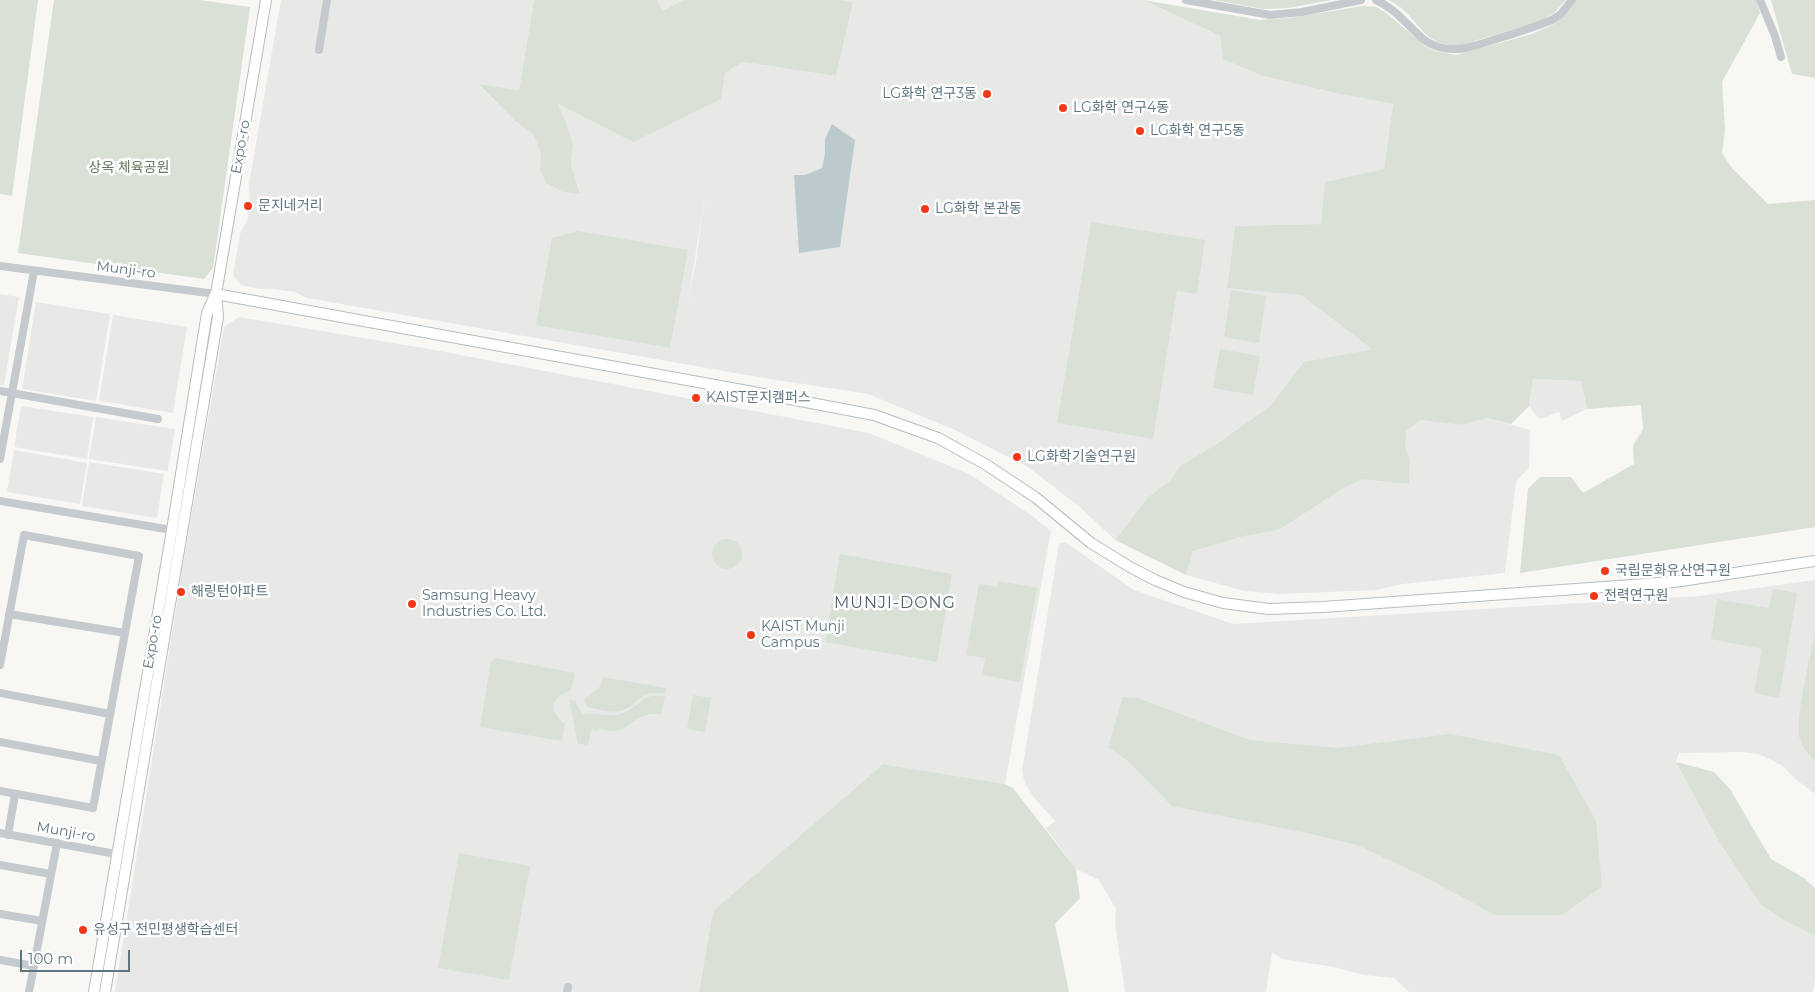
<!DOCTYPE html>
<html>
<head>
<meta charset="utf-8">
<style>
  body { margin:0 }
  #map { position:relative; width:1815px; height:992px; overflow:hidden; background:#f8f7f4; font-family:Montserrat,sans-serif }
  canvas { display:block }
  .scale { position:absolute; left:20px; top:950px; width:110px; height:22px; box-sizing:border-box; border:2px solid #5f7682; border-top:0; padding-left:6px; font-size:15px; line-height:18px; white-space:nowrap; color:#5f7682; -webkit-text-stroke:4px #fff; paint-order:stroke }
</style>
</head>
<body>
<div id="map">
<canvas width="1815" height="992"></canvas>
<div class="scale">100 m</div>
</div>
<script>
const c = document.querySelector('canvas').getContext('2d');
c.lineJoin = 'round';
function paint(path, color) { c.fillStyle = color; c.fill(path, 'evenodd'); }
function stroke(path, color, width, dash) { c.strokeStyle = color; c.lineWidth = width; c.lineCap = dash ? 'butt' : 'round'; c.setLineDash(dash || []); c.stroke(path); }
function label(font, color, halo, rows, align = 'center') {
  c.font = font + ' Montserrat,"Noto Sans KR",sans-serif'; c.lineWidth = 5; c.setLineDash([]); c.textBaseline = 'middle'; c.strokeStyle = halo; c.fillStyle = color; for (const [text, x, y, turn = 0] of rows) {
    c.save(); c.translate(x, y); c.rotate((+turn || 0) * Math.PI / 180); c.textAlign = isNaN(turn) ? turn : align; if (halo) c.strokeText(text, 0, 0); c.fillText(text, 0, 0); c.restore();
  }
}
const built = new Path2D(`
  M281,0H325L317,54L321,55L330,0H534L519,90L478,85L514,120L533,134L541,153L540,169L580,194L571,165L573,144L565,119L556,103L725,73L743,62L836,76L853,4L842,0H1143L1220,36L1223,59L1260,75L1335,93L1393,104L1384,169L1326,182L1321,224L1235,226L1227,287L1301,295L1373,349L1304,362L1269,407L1218,443L1180,466L1170,481L1148,497L1115,540L1081,508L1028,467L955,430L868,394L764,378L307,298L295,292L273,289H260L241,285L233,275L240,234L248,218L250,203L249,184ZM705,196L696,261L688,302Z
  M657,0H684L662,11Z
  M0,294L19,297L4,385H0Z
  M36,302L110,314L96,401L22,389Z
  M113,315L187,327L173,413L99,401Z
  M239,317L440,351L869,433L969,474L1031,515L1051,531L1005,784L883,764L713,911L699,992H115L184,558L224,327Z
  M1533,379L1581,381L1587,409L1562,421L1559,412L1539,419L1529,406Z
  M21,406L93,417L87,459L14,447Z
  M96,417L175,429L168,471L89,459Z
  M1487,418L1530,430L1529,467L1516,482L1505,573L1403,584L1377,590L1279,594L1245,591L1186,575L1193,551L1245,536L1279,530L1342,489L1363,478L1409,484L1410,459L1405,448V431L1420,420L1462,425Z
  M14,450L87,463L80,504L7,492Z
  M89,462L164,474L157,518L82,506Z
  M1065,542L1134,590L1233,624L1698,596L1815,580V794L1794,778L1783,766L1759,754L1743,752L1679,753L1676,762L1718,840L1761,905L1815,935V978L1813,992H1409L1394,978L1364,975L1334,967L1282,959L1272,952L1266,992H1125L1115,923L1116,909L1099,880L1076,869L1046,828L1055,821L1035,799L1025,784L1022,771L1059,544Z`);
const green = new Path2D(`
  M0,0H38L12,196L0,194Z
  M54,0H199L250,7L213,268L204,279L18,253Z
  M534,0H657L662,11L684,0H842L853,3L836,76L743,62L725,73L721,99L633,142L557,103L565,119L573,144L571,165L580,194L563,192L546,183L540,169L541,153L533,134L514,120L478,84L519,90Z
  M1143,0L1260,20L1290,18L1363,6L1376,7L1385,12L1425,46L1435,51L1456,55L1532,34L1554,24L1566,14L1577,0H1756L1760,13L1722,82L1725,129L1722,153L1732,168L1768,204L1815,200V527L1520,573L1528,489L1540,477H1571L1583,493L1634,464L1633,446L1643,429L1641,405L1587,409L1581,381L1533,379L1529,406L1511,424L1487,418L1462,425L1420,420L1406,431L1405,448L1410,459L1409,484L1363,479L1342,489L1279,530L1245,536L1193,551L1186,575L1115,540L1148,497L1170,481L1180,466L1218,443L1269,407L1304,362L1372,349L1301,295L1227,288L1235,226L1321,224L1325,182L1384,169L1393,104L1335,93L1260,75L1223,59L1220,36Z
  M1214,0H1332L1288,8L1263,9Z
  M1389,0H1566L1553,14L1541,21L1458,46C1430,45 1423,31 1406,12C1401,7 1395,4 1389,0Z
  M1771,0H1815V78L1792,74Z
  M1091,222L1205,240L1197,294L1177,291L1153,439L1057,423Z
  M578,231L688,250L670,348L536,325L552,238Z
  M1231,290L1266,296L1259,343L1224,337Z
  M1220,349L1260,356L1253,395L1213,388Z
  M712 554a15 15 0 1 1 30 0a15 15 0 1 1-30 0Z
  M840,554L952,574L937,662L825,642Z
  M999,581L1037,588L1020,682L982,675L985,658L966,655L979,584L997,587Z
  M1773,589L1797,593L1779,698L1754,693L1762,649L1711,639L1717,599L1769,608Z
  M1815,632V761C1809,755 1802,748 1800,739C1794,721 1811,654 1815,632Z
  M496,658L575,673L571,691C550,696 548,712 565,724L562,741L480,727L491,661Z
  M603,677L666,688L665,694C637,690 642,703 623,710C612,714 598,709 587,707L584,699L599,688Z
  M693,695L711,698L705,732L687,729Z
  M651,696H665L661,714H649L637,719L623,729L614,731L599,729L598,731L591,730L588,745L578,744L569,699L575,701L583,715C597,712 611,718 624,713C634,709 640,699 651,696Z
  M1123,697L1138,698L1250,740L1337,748L1450,734L1559,755L1596,821L1602,887L1562,915H1495L1425,877L1357,845L1307,833L1172,806L1129,762L1108,747Z
  M1676,762L1714,772L1730,789L1771,859L1804,878L1815,888V935L1787,922L1761,905L1718,840Z
  M883,764L1005,784L1013,788L1076,869L1080,898L1055,924L1069,992H699L713,911Z
  M459,853L530,866L509,980L438,968Z`);
const water = new Path2D(`
  M832,124L855,140L840,247L799,253L794,175H805L822,168L825,154V139Z`);
const minor = new Path2D(`
  M1186,0L1270,15L1302,12L1361,0
  M1376,0C1396,9 1407,25 1423,39C1431,45 1441,49 1452,49C1465,50 1480,44 1493,40C1513,34 1532,28 1552,20L1561,14L1572,0
  M1760,0L1775,36L1781,57
  M319,50L327,0
  M0,266L216,294
  M0,391L158,419
  M0,459L34,271
  M0,501L172,530
  M9,614L125,633
  M0,665L24,535L139,556L93,808L0,791
  M0,693L110,714
  M0,742L101,761
  M0,833L127,856
  M8,835L15,794
  M0,865L51,874
  M0,914L42,921
  M0,960L34,966
  M29,992L57,843
  M567,992L568,987`);
const major = new Path2D(`
  M216,294L753,392L874,415L938,438L985,464L1035,497L1091,543L1130,567L1155,580L1184,592L1223,603L1269,609L1323,607L1674,582L1815,561
  M94,992L172,530L207,313L215,295
  M105,992L218,317L216,294L266,0`);
const markers = [
  [987,94,5,"#f43717"],
  [1063,108,5,"#f43717"],
  [1140,131,5,"#f43717"],
  [248,206,5,"#f43717"],
  [925,209,5,"#f43717"],
  [696,398,5,"#f43717"],
  [1017,457,5,"#f43717"],
  [1605,571,5,"#f43717"],
  [181,592,5,"#f43717"],
  [1594,596,5,"#f43717"],
  [412,604,5,"#f43717"],
  [751,635,5,"#f43717"],
  [83,930,5,"#f43717"]
];
const poiNames = [
  ["LG화학 연구3동",977,94,"right"],
  ["LG화학 연구4동",1073,108],
  ["LG화학 연구5동",1150,131],
  ["문지네거리",258,206],
  ["LG화학 본관동",935,209],
  ["KAIST문지캠퍼스",706,398],
  ["LG화학기술연구원",1027,457],
  ["국립문화유산연구원",1615,571],
  ["해링턴아파트",191,592],
  ["Samsung Heavy",422,596],
  ["Industries Co. Ltd.",422,612],
  ["전력연구원",1604,596],
  ["KAIST Munji",761,627],
  ["Campus",761,643],
  ["유성구 전민평생학습센터",93,930]
];
const streetNames = [
  ["Expo-ro",241,147,-80],
  ["Munji-ro",126,270,7],
  ["Expo-ro",153,642,-80],
  ["Munji-ro",66,832,10]
];
const parkNames = [
  ["상옥 체육공원",129,168]
];
const quarterNames = [
  ["MUNJI-DONG",895,603]
];
paint(built, '#e8e9e7');
paint(green, '#d9e0d5');
paint(water, '#bbcacd');
stroke(major, '#b7bdc0', 12);
stroke(minor, '#c4cacd', 8);
stroke(major, '#fff', 10);
for (const [x, y, r, color] of markers) { const dot = new Path2D(); dot.arc(x, y, r, 0, 2 * Math.PI); c.fillStyle = color; c.fill(dot); stroke(dot, '#fff', 2); }
label('14px', '#5f7682', '#fff', poiNames, 'left');
label('14px', '#5f7682', '#fff', streetNames);
label('14px', '#667a5f', '#fff', parkNames);
c.letterSpacing = '1px';
label('16px', '#52636c', '#fff', quarterNames);
c.letterSpacing = '0px';
</script>
</body>
</html>
